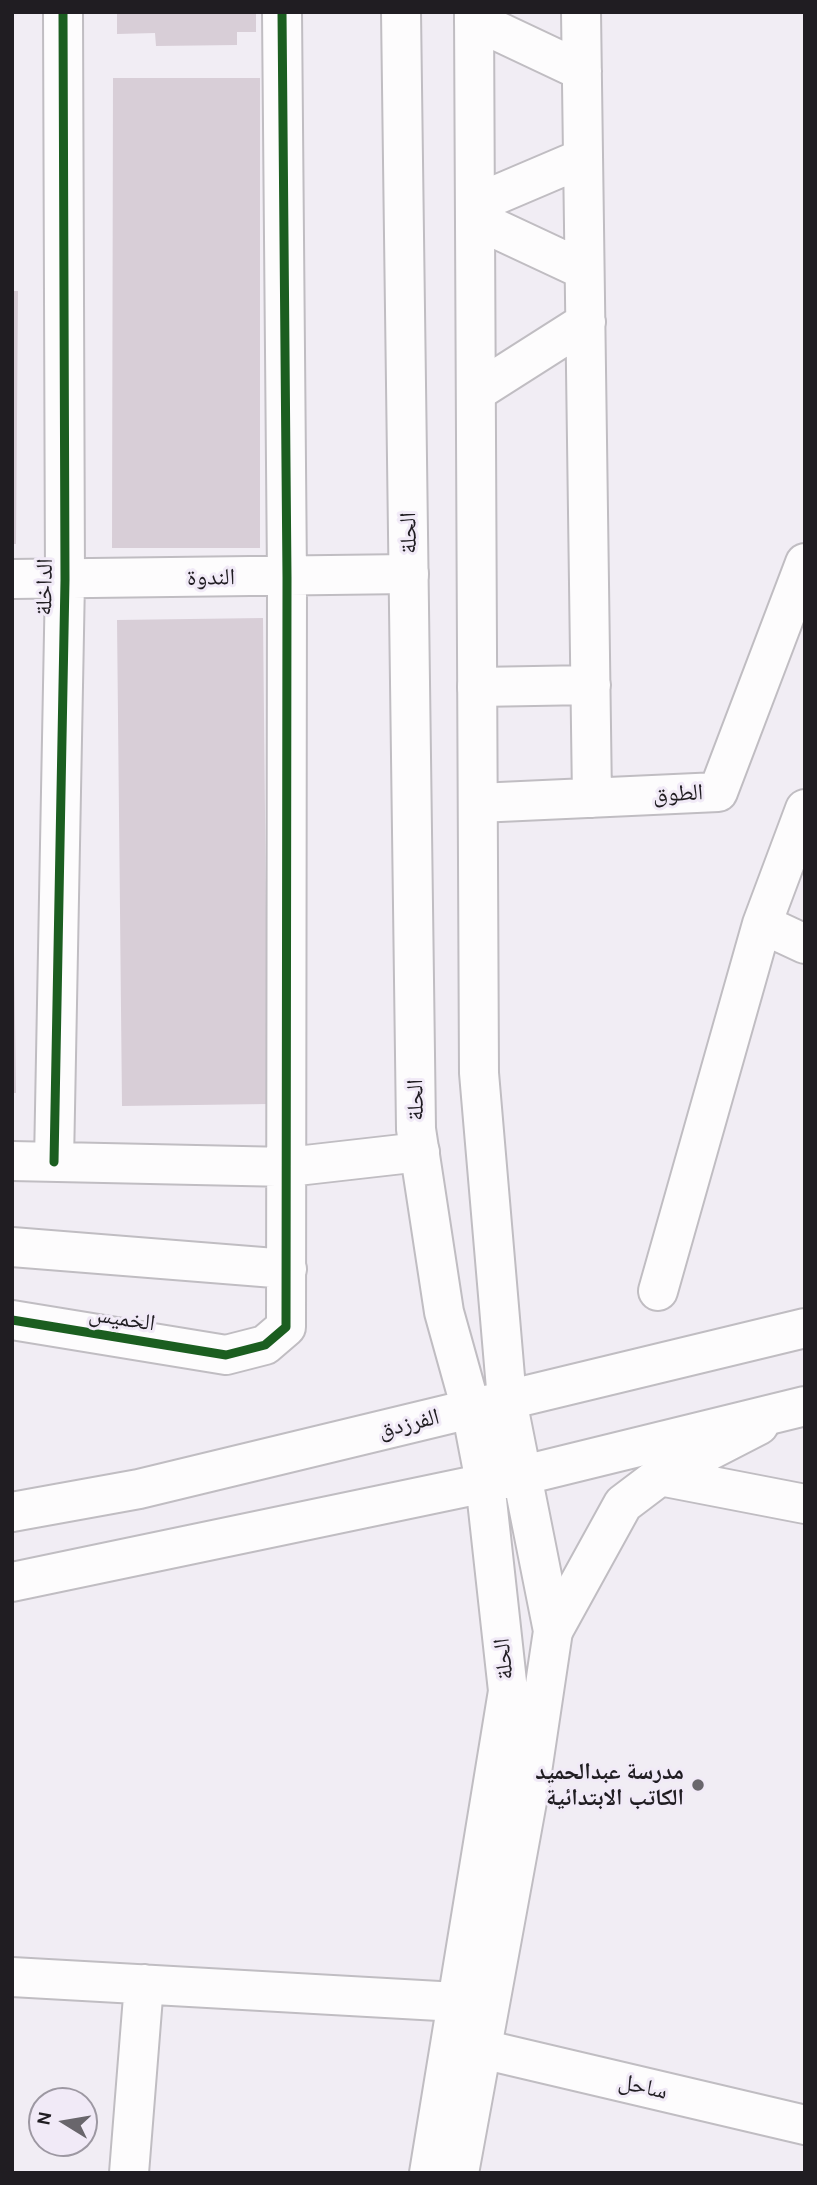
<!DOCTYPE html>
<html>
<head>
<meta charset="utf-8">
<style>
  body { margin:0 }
  #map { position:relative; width:817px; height:2185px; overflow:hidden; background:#f1edf4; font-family:Karla,sans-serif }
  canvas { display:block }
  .frame { position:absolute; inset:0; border:14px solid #201d22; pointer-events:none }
  .north { position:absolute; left:28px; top:2087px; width:70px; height:70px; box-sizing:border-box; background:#f1eaf7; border:2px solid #9d98a2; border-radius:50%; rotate:281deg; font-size:19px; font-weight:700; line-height:28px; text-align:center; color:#201d22 }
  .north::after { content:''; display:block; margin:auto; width:24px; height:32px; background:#69666c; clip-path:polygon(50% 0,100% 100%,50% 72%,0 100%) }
</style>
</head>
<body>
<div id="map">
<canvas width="817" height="2185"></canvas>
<div class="frame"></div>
<div class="north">N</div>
</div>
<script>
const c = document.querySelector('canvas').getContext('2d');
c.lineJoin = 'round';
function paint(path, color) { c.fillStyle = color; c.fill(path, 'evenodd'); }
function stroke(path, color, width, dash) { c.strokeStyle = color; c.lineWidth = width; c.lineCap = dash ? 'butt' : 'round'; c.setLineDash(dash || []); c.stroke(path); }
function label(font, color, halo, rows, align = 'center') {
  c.font = font + ' Karla,"Noto Naskh Arabic",sans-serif'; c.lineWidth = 6; c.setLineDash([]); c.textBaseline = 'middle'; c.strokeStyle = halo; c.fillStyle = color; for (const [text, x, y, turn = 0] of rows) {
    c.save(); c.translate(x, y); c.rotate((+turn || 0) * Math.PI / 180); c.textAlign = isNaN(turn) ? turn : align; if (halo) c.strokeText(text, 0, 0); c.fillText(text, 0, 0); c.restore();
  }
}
const building = new Path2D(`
  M117,12H256V32H237V45L156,46L155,33L117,34Z
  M113,78H260V548H112Z
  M12,291H18L16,544H12Z
  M263,618L268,1104L122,1106L117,620Z
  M12,810L16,1093H12Z`);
const minor = new Path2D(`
  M581,12L592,798
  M474,20L582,71
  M475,204L583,158
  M475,219L584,270
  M476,392L586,322
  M12,579L409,574
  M477,687L591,685
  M478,803L718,792L805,563
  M762,924L805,944
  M12,1161L288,1167L420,1152
  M54,1162L65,580L63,12
  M12,1247L287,1269
  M658,1291L762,924L805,809
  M12,1320L226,1355L265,1345L286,1327L287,577L282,12
  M660,1476L805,1504
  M553,1631L623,1504L660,1476L759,1425
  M12,1977L457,2002
  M482,2049L805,2125
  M129,2173L144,1984`);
const major = new Path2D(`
  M401,12L416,1129L444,1312L471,1409L485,1482L508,1691L429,2173
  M12,1512L139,1489L805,1328
  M12,1582L524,1475L805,1406
  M459,2173L530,1785L553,1631L507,1400L479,1073L474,12`);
const cycleway = new Path2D(`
  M54,1162L65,580L63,12
  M12,1320L226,1355L265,1345L286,1327L287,577L282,12`);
const markers = [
  [698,1785,7,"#69666c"]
];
const streetNames = [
  ["الحلة",409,533,-91],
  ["الندوة",211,578,-1],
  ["الداخلة",45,587,-89],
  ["الطوق",678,794,-3],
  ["الحلة",416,1100,-91],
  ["الخميس",122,1319,9],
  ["الفرزدق",409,1424,-14],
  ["الحلة",504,1659,-96],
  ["ساحل",643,2087,13]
];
const poiNames = [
  ["مدرسة عبدالحميد",684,1772],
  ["الكاتب الابتدائية",684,1798]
];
paint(building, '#d8ced7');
stroke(minor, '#c0bdc2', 42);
stroke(major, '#c0bdc2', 42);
stroke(minor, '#fdfcfd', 38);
stroke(major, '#fdfcfd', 38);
stroke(cycleway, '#1b5e20', 9);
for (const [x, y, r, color] of markers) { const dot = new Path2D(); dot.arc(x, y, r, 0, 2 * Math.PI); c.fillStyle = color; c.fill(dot); stroke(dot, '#f1eaf7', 2.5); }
label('23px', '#201d22', '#f1eaf7', streetNames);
label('bold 23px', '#201d22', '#f1eaf7', poiNames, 'right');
</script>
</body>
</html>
